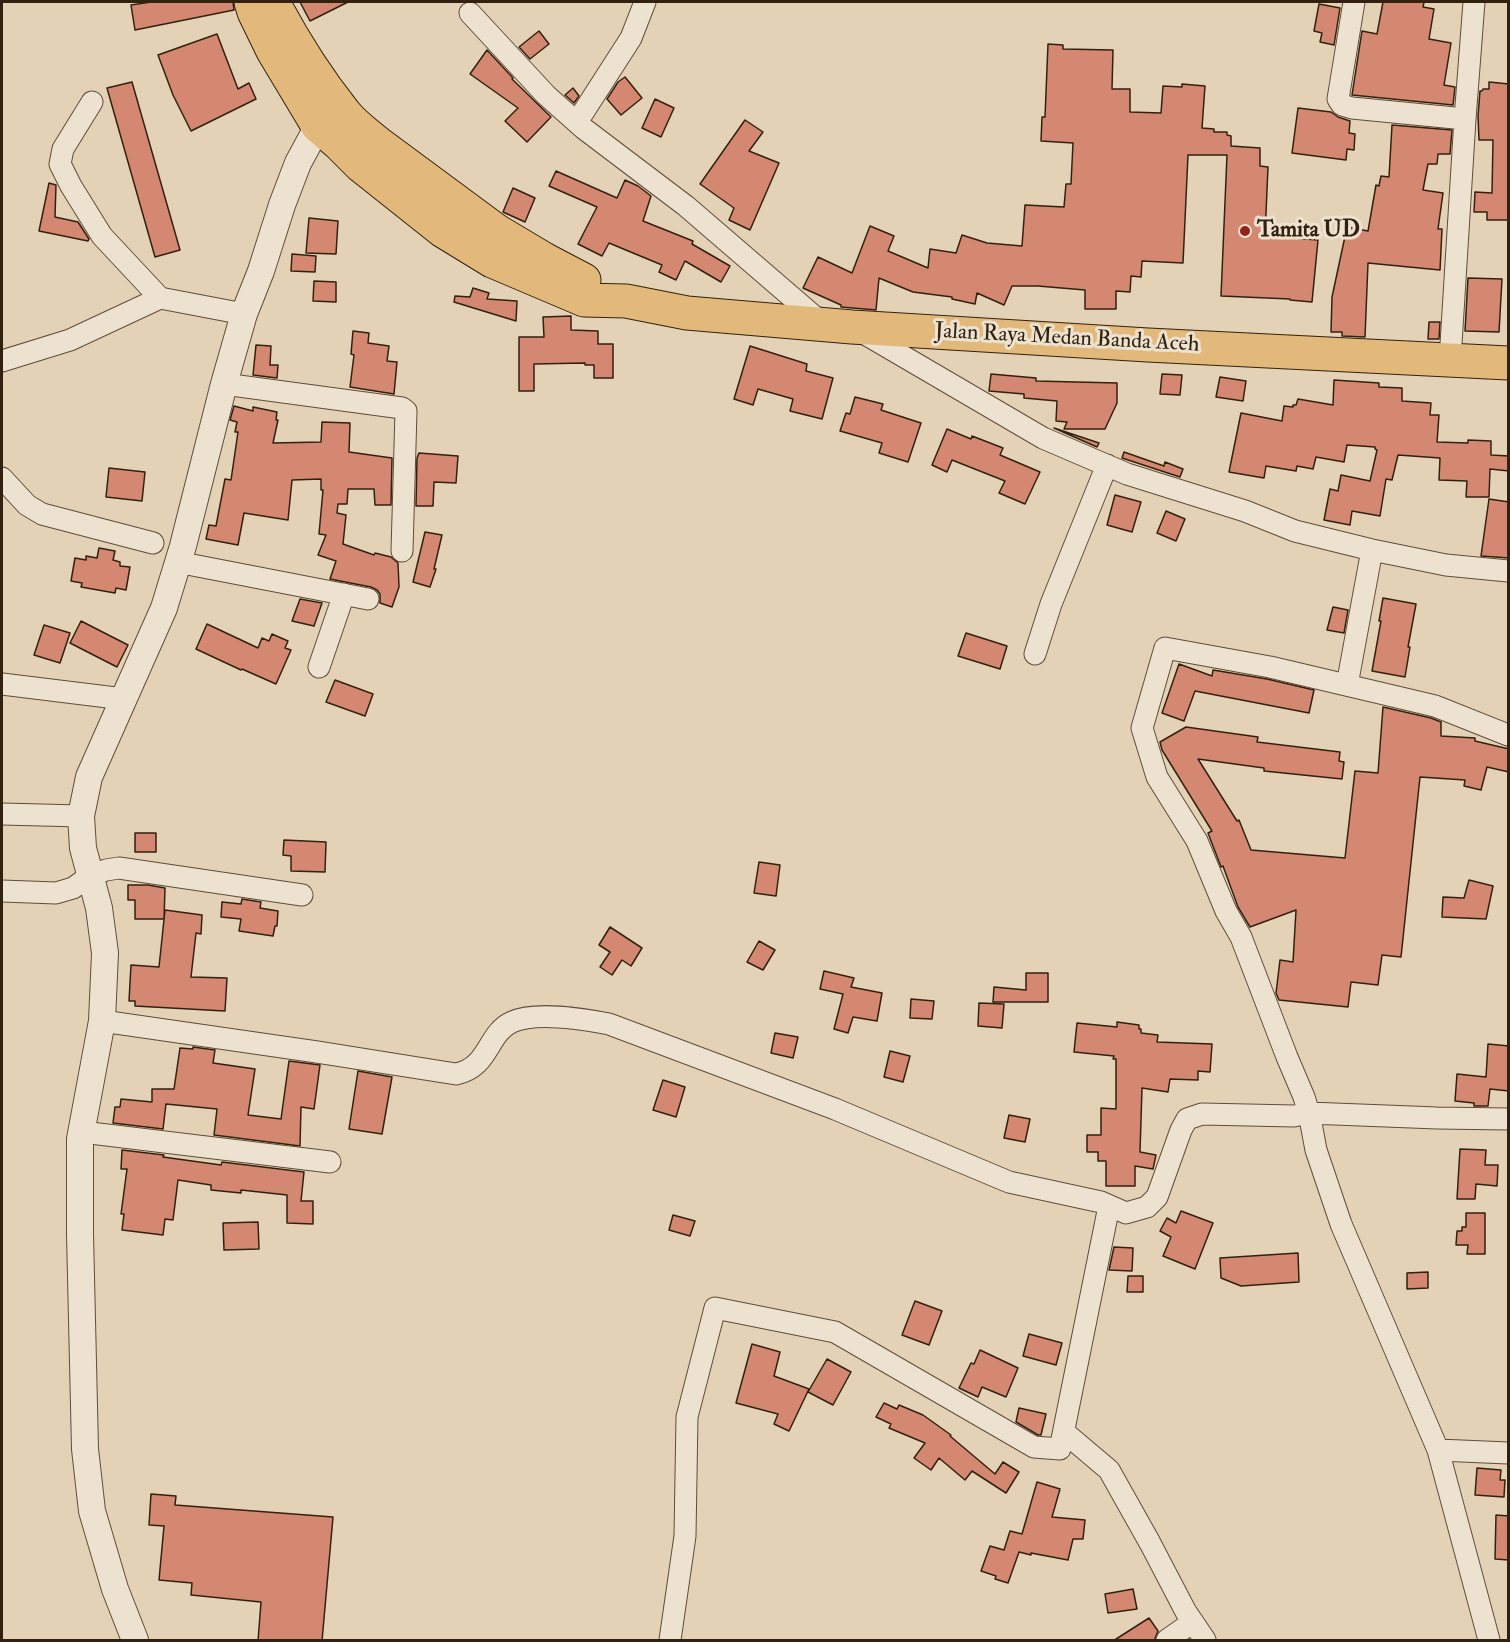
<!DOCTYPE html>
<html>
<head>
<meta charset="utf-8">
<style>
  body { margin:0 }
  #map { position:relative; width:1510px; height:1642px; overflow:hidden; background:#e4d2b6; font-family:"IM FELL Double Pica",serif }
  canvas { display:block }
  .frame { position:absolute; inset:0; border:3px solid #32210f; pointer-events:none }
</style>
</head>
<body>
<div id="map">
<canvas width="1510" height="1642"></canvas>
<div class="frame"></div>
</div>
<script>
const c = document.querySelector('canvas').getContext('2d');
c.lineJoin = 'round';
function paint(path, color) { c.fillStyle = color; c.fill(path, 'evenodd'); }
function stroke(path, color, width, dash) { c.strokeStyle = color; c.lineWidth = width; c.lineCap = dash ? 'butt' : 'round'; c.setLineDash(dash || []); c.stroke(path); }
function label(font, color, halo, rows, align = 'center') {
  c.font = font + ' "IM FELL Double Pica",serif'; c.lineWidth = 6; c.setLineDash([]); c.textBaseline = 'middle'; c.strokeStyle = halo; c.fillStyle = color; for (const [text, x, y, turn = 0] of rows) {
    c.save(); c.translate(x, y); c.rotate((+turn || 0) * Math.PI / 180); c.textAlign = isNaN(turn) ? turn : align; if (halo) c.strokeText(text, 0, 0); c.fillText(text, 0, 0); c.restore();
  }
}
const building = new Path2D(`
  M151,2H233L234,10L135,30L131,5Z
  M300,2H348L310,21Z
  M1383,2H1424L1423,7L1434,9L1429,39L1451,43L1444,85L1455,87L1453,105L1352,95L1362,31L1377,34Z
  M1319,4L1340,8L1334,45L1320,42L1322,33L1314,31Z
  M539,31L549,44L530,59L519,47Z
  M217,34L238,89L249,83L256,99L191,131L173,95L158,55Z
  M1048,44L1063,45V49L1113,50L1112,89H1130V112L1161,113L1163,86L1182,87V84L1205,86L1202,128L1214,129V132H1227V135L1231,136V146L1260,148V166L1268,167L1265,236L1318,240L1312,302L1290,300V299L1221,296L1227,155H1188L1183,263L1142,261L1141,277L1131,276L1130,292L1116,291V309H1085V290L1038,286H1012L1004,305L977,293L975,304L952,299V297L913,292L879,278L876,310L841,307V305L803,288L818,257L852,273L870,226L894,236L888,251L928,268L930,249L956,253L962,235L987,243L1022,246L1025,205L1064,207L1066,184H1071L1073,143L1041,141L1042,117H1045Z
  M487,50L513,78L512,79L551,117L527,142L505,121L518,108L470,74Z
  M625,77L642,98L621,115L607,99L618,82Z
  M132,82L180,250L155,257L107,88Z
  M1489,82L1509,84V220H1487V212H1474L1475,192L1492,193L1493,140H1479L1478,116L1480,91H1482L1483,89H1489Z
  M573,88L579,96L574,103L565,95Z
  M655,99L674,108L661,137L642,128Z
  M1298,108L1331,112L1338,117L1350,121L1349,133L1355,134L1354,150L1347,149L1346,160L1292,153Z
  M745,120L763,132L749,151L779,163L750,230L729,220L734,208L700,184Z
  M1392,125L1452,130L1450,154H1438L1437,164H1428L1423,190L1443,193L1438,229H1442L1440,270L1368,263L1365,337L1342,336V332H1331L1332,297L1347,227L1368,231L1376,185L1379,186L1381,176L1389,177Z
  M556,171L617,198L625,180L638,186L651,196L643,221L693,241L692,244L730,266L721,282L685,261L676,280L659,272L662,265L609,243L602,256L578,244L597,207L549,186Z
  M49,183L56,185L55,217L78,222L89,239L88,241L39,231Z
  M513,188L535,198L525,222L503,212Z
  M309,218L338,221L336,254L306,253Z
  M292,254L316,256L315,272L291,271Z
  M1468,278L1502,279L1499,332L1465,331Z
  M314,281L336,282V302L313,301Z
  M473,288L489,293L487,299L517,301L516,321L454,302L455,296L470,297Z
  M571,316V330L598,331V344H613V378H594V365H585V363L534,364V391H519V337H544L543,317Z
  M1429,322H1440L1439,339H1428Z
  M353,331L369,333L368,343L389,346L387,361L397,362L394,394L350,387L354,355L351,354Z
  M256,345L271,346L270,365H278L277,378L253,375Z
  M750,346L807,364L806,371L833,378L822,419L790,411L793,399L758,389L753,405L734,399Z
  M991,374L1036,378V381L1117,383V403L1105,429H1064L1067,422L1056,421L1057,401L1024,398V394L989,391Z
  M1162,374L1182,375L1180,395L1160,394Z
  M1220,377L1246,381L1243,401L1216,397Z
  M1334,380L1379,383V387L1402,388V401L1431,403L1430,415H1439L1437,442L1468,443V440L1491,441V455L1509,456V471L1490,469L1489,497H1466L1467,481L1439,480L1440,458L1398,455L1392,480L1386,479L1380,516L1352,511L1350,525L1324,520L1330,489L1338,491L1341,475L1370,481L1377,450L1375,449V447L1347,445L1344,462L1316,457L1313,469L1297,466L1296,471L1266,466L1264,478L1229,472L1241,413L1282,421L1284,406L1293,407V405H1296L1298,399L1333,405Z
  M855,397L883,404L881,410L921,423L908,462L879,453L882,443L840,431L846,413L850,414Z
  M234,406L253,411V407L277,412L276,420H278L273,443L321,442L322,422L350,423L349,452L392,458L391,505H375L374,489H348L347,504H338L337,513L346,515L343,544L374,555L375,553L391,557L398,563L399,587L392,607L380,603V594L377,590L371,587L330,579L336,561L318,555L326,535L319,534L323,490H321V479L292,480L288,520L244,513L238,545L206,539L209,525L216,526L225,479L231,480L238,432H235L237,422L230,420Z
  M1054,428L1099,443L1097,447Z
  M947,429L971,439L972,436L1003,448L1000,455L1040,472L1025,504L999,493L1005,481L952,460L947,472L932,465Z
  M1124,452L1164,466L1165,462L1183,469L1180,477L1122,458Z
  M419,453L458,456L456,483L434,482L433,506H416L417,458Z
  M109,468L145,472L142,501L106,497Z
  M1115,495L1141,502L1132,532L1107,525Z
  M1489,499L1509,502V558L1481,556Z
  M1166,511L1185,519L1176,541L1157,533Z
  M425,532L442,535L434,569H436L430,587L413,582Z
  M99,548L115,551L113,560L120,562V566L130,567L126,590L116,588L115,593L81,587L82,583L71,581L75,558L86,560V556L97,558Z
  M1383,598L1416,604L1408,647H1410L1405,677L1372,671L1381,621H1379Z
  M300,599L322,603L314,626L292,621Z
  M1333,607L1348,610L1344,633L1327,630Z
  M81,621L128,645L117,667L70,643Z
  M207,624L258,648L262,638L269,641L272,634L288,641L285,648L291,650L276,684L242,669L241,670L196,649Z
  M44,625L70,633L60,663L34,655Z
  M966,633L1007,646L1000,669L958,656Z
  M1179,664L1212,676L1213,670L1267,679L1314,690L1309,713L1195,691L1184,721L1162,713Z
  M335,680L373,694L365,716L326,702Z
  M1383,707L1431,718L1441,722V736L1475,738V741L1509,749V772L1487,767L1481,790L1464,786L1465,780L1420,777L1401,957L1382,955L1378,985L1351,982L1348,1007L1279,1000L1276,993L1280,960L1293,962L1296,910L1250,927L1238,907L1223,866L1221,867L1208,833L1212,831L1162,750L1160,742L1186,727L1258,737L1257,742L1340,752L1339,761L1344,762L1342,779L1264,771V768L1198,759L1237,821L1239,820L1251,850L1345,858L1355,771L1378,773Z
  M135,833H156V852H135Z
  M284,840L326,842L325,872L291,871V856L283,855Z
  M759,862L780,865L776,896L754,893Z
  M1469,880L1493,886L1486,919L1442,917L1443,897L1464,898Z
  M128,885H148L165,888L164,919H135V900H128Z
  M242,899L261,902L260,908L278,911L277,926H275L273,936L239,931L241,919L221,917L222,902L241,904Z
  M165,910L202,915L201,934L196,933L191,977L227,978L225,1011L135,1006V1001H129L131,965L159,967Z
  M610,927L642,948L631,966L622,960L612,975L600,967L610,952L599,945Z
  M759,941L775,950L763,970L747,962Z
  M824,971L854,978L851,987L882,993L877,1021L853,1017L848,1033L834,1029L843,994L820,989Z
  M1026,973H1048V1002H993L994,987L1026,990Z
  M911,999L934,1001L932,1019L910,1018Z
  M979,1003L1004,1004L1002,1028L978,1026Z
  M1117,1022L1139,1025V1029H1141V1033L1158,1035L1157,1042L1212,1044L1210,1072L1198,1071V1080L1170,1079L1168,1092L1142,1088L1140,1152L1156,1155L1153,1169L1135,1166V1186H1106V1161H1098V1152H1087V1135H1101V1108L1116,1109V1059H1113L1114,1056L1074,1052L1077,1023L1117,1027Z
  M775,1033L798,1037L793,1058L771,1053Z
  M1488,1044L1509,1046V1091L1490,1089L1488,1106H1474V1103L1455,1101L1457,1074L1486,1077Z
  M193,1047L215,1050L213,1063L255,1069L248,1115L281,1119L289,1061L320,1065L314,1109L301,1107L300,1146L214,1135L217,1109L166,1104L163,1129L113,1123L115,1107H120L121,1099L152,1102V1089H174L180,1048L193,1049Z
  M890,1051L910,1056L903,1082L884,1077Z
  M358,1071L392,1077L382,1134L349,1129Z
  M663,1080L685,1087L676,1117L653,1110Z
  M1009,1115L1030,1119L1025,1142L1004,1138Z
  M1460,1149L1486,1150L1485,1165H1498L1497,1186L1476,1184L1475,1199H1457Z
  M122,1150L164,1155L163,1157L221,1165L222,1162L304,1172L301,1201H313V1224L287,1223V1195L241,1190V1193L211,1190V1185L178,1180L173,1220L165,1219L163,1235L122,1230L124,1214H121L127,1169H121Z
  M1181,1211L1213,1223L1195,1269L1163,1256L1171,1237L1160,1231L1167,1218L1176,1223Z
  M1466,1213H1485V1254H1467L1468,1245H1456L1457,1231H1462V1227H1466Z
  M673,1215L695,1221L690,1236L669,1230Z
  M258,1222L259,1249L224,1250L223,1223Z
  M1114,1247L1133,1248L1132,1271L1109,1270Z
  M1298,1253L1299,1282L1241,1286L1221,1278L1220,1258Z
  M1428,1272V1288L1407,1289V1273Z
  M1128,1276H1143V1292H1127Z
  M915,1301L942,1311L929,1345L902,1335Z
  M1029,1334L1062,1343L1056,1365L1023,1356Z
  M752,1344L780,1352L774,1376L809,1389L789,1431L774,1424L778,1414L736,1403Z
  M980,1350L1018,1368L1006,1397L982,1387L978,1397L959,1388L971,1363L974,1364Z
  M827,1359L851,1372L833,1405L808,1392Z
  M884,1403L897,1409L899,1405L923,1415L951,1435L950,1436L995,1474L1003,1462L1019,1472L1006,1493L972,1471L965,1480L939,1458L931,1470L914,1458L925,1443L889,1428L891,1424L876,1417Z
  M1019,1408L1046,1414L1041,1435H1038L1016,1422Z
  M1477,1468L1501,1470L1500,1480H1505L1504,1497L1475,1495Z
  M1037,1482L1060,1489L1052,1517L1085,1520L1083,1539H1073L1068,1560L1031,1553V1555L1019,1552L1008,1583L995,1579L996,1576L981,1571L990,1546L1004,1550L1010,1531L1022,1534Z
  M151,1494L176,1496L175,1505L333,1517L322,1641H258L261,1602L191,1595L192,1583L159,1580L164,1526L149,1525Z
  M1496,1515L1509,1516V1560L1495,1559Z
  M1133,1589L1137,1609L1108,1613L1105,1594Z
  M1149,1618L1158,1631L1154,1641H1113Z`);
const minor = new Path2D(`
  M1354,2L1338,99L1342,105L1352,108L1465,119
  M470,13L546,95L583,128L686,206L823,324
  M92,102L63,149L60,164L71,186L102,236L160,298
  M577,122L631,38L645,2
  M860,331L1043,438L1127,474L1245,511L1295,531L1372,550L1446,565L1508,571
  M1450,360L1465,119L1474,2
  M2,361L70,340L160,298L244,314
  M224,384L402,408L406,411L402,551
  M2,478L27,505L42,514L153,543
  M177,562L368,599
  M1035,654L1051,604L1107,465
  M319,667L344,594
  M2,684L124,699
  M1347,685L1372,550
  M2,814L81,816
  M2,891L56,893L73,888L90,876L106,870L119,868L302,895
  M102,1021L317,1052L456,1074C490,1067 487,1033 512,1022C536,1011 583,1019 609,1024L835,1109L1009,1182L1101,1202L1126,1213L1147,1207L1157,1197L1181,1130L1187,1119L1202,1114L1294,1116L1309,1113L1437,1118L1508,1119
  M82,1132L330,1162
  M1064,1432L1109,1470L1150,1543L1186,1612L1205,1640
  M1438,1450L1508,1453
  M670,1640L685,1536L687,1417L715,1308L835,1332L1034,1447L1060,1449L1109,1206
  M1167,1640L1193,1622
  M1489,1640L1438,1450L1341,1224L1316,1150L1309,1113L1304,1097L1287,1057L1241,937L1226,911L1197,841L1157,777L1142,728L1165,648L1270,667L1435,706L1508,735`);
const tertiary = new Path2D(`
  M135,1640L115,1589L92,1511L85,1449L80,1234V1139L102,1021L105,953L99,908L83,848L81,816L89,777L164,608L183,546L224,384L244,314L261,271L282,205L298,163L318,126`);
const trunk = new Path2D(`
  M251,2L254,12L273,51L318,126L339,144L360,165L443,231L492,261L584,300L626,301L687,313L852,327L1148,345L1508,363
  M273,2C293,40 317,78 344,112C353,124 366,133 378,143L497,231L544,259L584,280`);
const markers = [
  [1245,231,6,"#8f2418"]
];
const poiNames = [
  ["Tamita UD",1257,231]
];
const streetNames = [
  ["Jalan Raya Medan Banda Aceh",1067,339,3]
];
paint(building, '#d48871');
stroke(building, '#32210f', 1.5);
stroke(minor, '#5e4d39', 23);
stroke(tertiary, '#5e4d39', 28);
stroke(trunk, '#32210f', 35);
stroke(minor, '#ede2d0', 21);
stroke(tertiary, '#ede2d0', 26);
stroke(trunk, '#e2b97b', 33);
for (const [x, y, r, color] of markers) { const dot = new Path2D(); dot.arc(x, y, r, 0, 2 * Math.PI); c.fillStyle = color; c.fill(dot); stroke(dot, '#ede2d0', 2); }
label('bold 22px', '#32210f', '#ede2d0', poiNames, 'left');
label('22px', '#32210f', '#ede2d0', streetNames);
</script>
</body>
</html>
